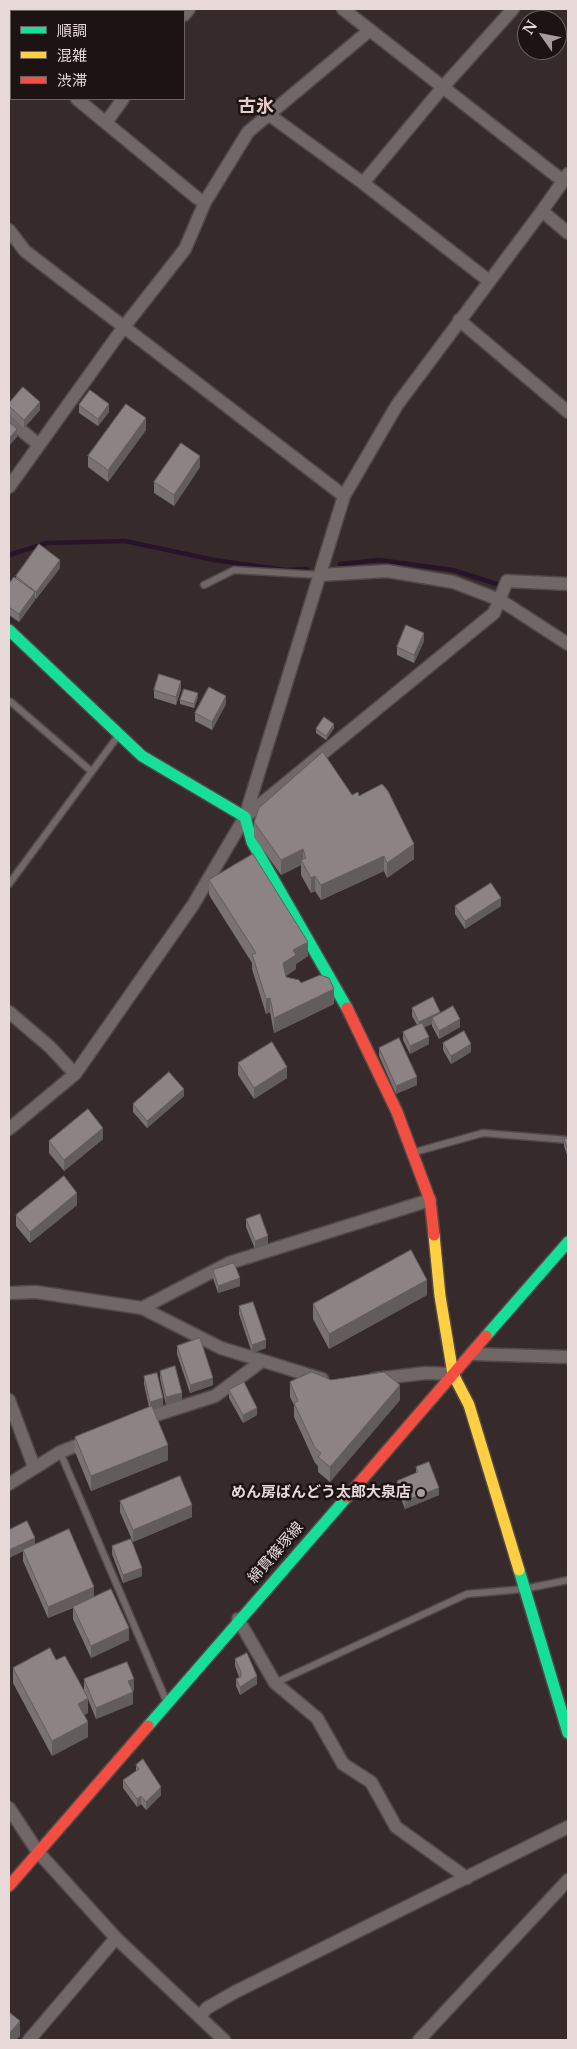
<!DOCTYPE html>
<html>
<head>
<meta charset="utf-8">
<style>
  body { margin:0 }
  #map { position:relative; width:577px; height:2049px; overflow:hidden; background:#362b2a; font-family:"Libre Baskerville","Noto Sans JP",serif }
  canvas { display:block }
  .frame { position:absolute; inset:0; border:10px solid #e7d9d8; pointer-events:none }
  .legend { position:absolute; left:10px; top:10px; width:175px; height:90px; box-sizing:border-box; background:#1c1312; border:1px solid #6d6261; margin:0; padding:6px 9px; list-style:none; font-size:15px; color:#e7d9d8 }
  .legend li { display:flex; align-items:center; gap:10px; height:25px }
  .legend b { width:25px; border:1px solid #6d6261 }
  .north { position:absolute; left:517px; top:10px; width:50px; height:50px; box-sizing:border-box; background:#1c1312; border:1px solid #6d6261; border-radius:50%; rotate:303deg; font-size:14px; font-weight:700; line-height:20px; text-align:center; color:#e7d9d8 }
  .north::after { content:''; display:block; margin:auto; width:18px; height:22px; background:#a99c9b; clip-path:polygon(50% 0,100% 100%,50% 72%,0 100%) }
</style>
</head>
<body>
<div id="map">
<canvas width="577" height="2049"></canvas>
<div class="frame"></div>
<ul class="legend">
<li><b style="height:6px;background:#16e098"></b>順調</li>
<li><b style="height:6px;background:#ffcf43"></b>混雑</li>
<li><b style="height:6px;background:#f24e42"></b>渋滞</li>
</ul>
<div class="north">N</div>
</div>
<script>
const c = document.querySelector('canvas').getContext('2d');
c.lineJoin = 'round';
function stroke(path, color, width, dash) { c.strokeStyle = color; c.lineWidth = width; c.lineCap = dash ? 'butt' : 'round'; c.setLineDash(dash || []); c.stroke(path); }
function paint(path, color) { c.fillStyle = color; c.fill(path, 'evenodd'); }
function label(font, color, halo, rows, align = 'center') {
  c.font = font + ' "Libre Baskerville","Noto Sans JP",serif'; c.lineWidth = 5; c.setLineDash([]); c.textBaseline = 'middle'; c.strokeStyle = halo; c.fillStyle = color; for (const [text, x, y, turn = 0] of rows) {
    c.save(); c.translate(x, y); c.rotate((+turn || 0) * Math.PI / 180); c.textAlign = isNaN(turn) ? turn : align; if (halo) c.strokeText(text, 0, 0); c.fillText(text, 0, 0); c.restore();
  }
}
const stream = new Path2D(`
  M9,555L47,543L125,541L214,560L285,570L307,569
  M340,564L379,560L453,570L503,586`);
const lane = new Path2D(`
  M204,585L234,570L320,575
  M11,702L91,771
  M9,884L118,736
  M415,1152L483,1133L568,1140
  M60,1452L166,1700
  M275,1683L467,1594L524,1589L568,1580`);
const street = new Path2D(`
  M343,9L563,181
  M22,11L24,9
  M184,15L189,9
  M9,27L11,24
  M9,46L11,48
  M77,99L197,198L205,202
  M268,114L363,183L489,281
  M107,121L123,99
  M363,183L443,87L513,9
  M542,211L568,233
  M9,230L25,251L344,496
  M459,320L568,412
  M9,420L39,445
  M9,487L123,328L185,249L205,202L248,132L370,30
  M320,575L387,571L453,582L500,600L568,644
  M245,817L494,613L507,581L568,584
  M9,1012L50,1047L75,1074
  M9,1129L75,1074L193,905L245,817L344,496L397,405L542,211L568,174
  M9,1293L36,1292L142,1308L221,1348L322,1379
  M142,1308L229,1263L430,1200
  M471,1354L568,1357
  M374,1379L426,1373L453,1374
  M9,1400L34,1467
  M140,1420L215,1396L262,1361
  M9,1484L60,1452L91,1440
  M238,1619L275,1683L317,1718L343,1764L371,1782L396,1827L467,1878
  M9,1808L38,1852L116,1938L224,2040
  M200,2016L207,2008L235,1992L568,1827
  M29,2040L116,1938
  M419,2040L568,1880`);
const fast = new Path2D(`
  M9,630L142,756L245,817L252,842L347,1008
  M486,1336L568,1242
  M519,1570L568,1733
  M148,1726L347,1497`);
const slow = new Path2D(`
  M434,1235L440,1296L453,1374L469,1405L519,1570`);
const jam = new Path2D(`
  M347,1008L397,1112L430,1200L434,1235
  M347,1497L486,1336
  M9,1886L148,1726`);
const wall = new Path2D(`
  M9,403L40,410L24,428L9,414Z
  M79,405L109,412L98,426L79,413Z
  M146,430L108,482L88,467V456Z
  M200,467L174,506L154,493V482Z
  M60,568L36,599L35,598V600L19,622L9,615V584L16,578V576Z
  M424,641L414,663L397,655V647Z
  M181,689L176,705L154,698V690Z
  M198,697L194,708L180,704V700Z
  M226,704L212,730L195,721V713Z
  M334,728L326,740L316,733V729Z
  M352,795L359,796L414,859L387,878L384,871L321,900L315,891L311,893L301,875V865L281,875L254,837V822Z
  M209,880L308,956L296,964V969L286,976V977L301,983L334,1004L274,1033L270,1012L266,1014L252,969V963L209,895Z
  M455,906H501L465,929L455,914Z
  M412,1008L440,1014L460,1027L439,1039L432,1026V1024L424,1027L429,1044L410,1054L403,1040V1032L417,1025L412,1016Z
  M443,1043L471,1052L451,1064L443,1050Z
  M379,1048L417,1085L396,1094L379,1056Z
  M238,1063L287,1078L254,1099L238,1075Z
  M184,1096L147,1128L133,1112V1104Z
  M564,1138L568,1139V1158L564,1146Z
  M103,1139L64,1171L49,1153V1141Z
  M77,1205L30,1243L16,1226V1215Z
  M246,1219L268,1244L255,1249L246,1227Z
  M213,1270L240,1286L218,1293L213,1278Z
  M427,1295L329,1349L313,1319V1304Z
  M239,1306L266,1348L252,1353L239,1314Z
  M177,1346L213,1385L190,1393L177,1354Z
  M160,1371L182,1401L166,1405L160,1378Z
  M144,1376L163,1406L153,1409L168,1460L91,1491L75,1452V1437L149,1407L144,1384Z
  M331,1380L400,1400L330,1482L318,1472V1466L315,1463L294,1417V1405L290,1397V1382Z
  M229,1390L257,1415L243,1423L229,1398Z
  M416,1467L439,1495L405,1509L397,1488V1481L416,1473Z
  M120,1501L192,1517L133,1542L120,1512Z
  M9,1530L35,1544L94,1597L129,1640L91,1658L73,1619V1608L48,1618L23,1561V1551L9,1558Z
  M112,1546L142,1576L123,1583L112,1554Z
  M235,1659L257,1684L240,1695L236,1686V1679L239,1677L235,1666Z
  M56,1660L87,1698L84,1691V1679L134,1690L133,1691V1704L96,1719L88,1699V1713L84,1715L88,1737L52,1756L13,1683V1668Z
  M136,1765L161,1795L146,1810L141,1804L137,1807L123,1788V1780L136,1771Z`);
const shadedWall = new Path2D(`
  M40,402V410L24,428V420Z
  M109,404V412L98,426V419Z
  M146,418V430L108,482V470Z
  M17,429V437L9,446V439Z
  M200,456V467L174,506V495Z
  M60,560V568L36,599V592Z
  M35,592V600L19,622V614Z
  M424,633V641L414,663V655Z
  M181,681V689L176,705V697Z
  M198,693V697L194,708V704Z
  M226,696V704L212,730V722Z
  M334,724V728L326,740V736Z
  M414,844V859L387,878V863Z
  M303,849V863L301,860V865L281,875V860Z
  M384,856V871L321,900V885Z
  M315,876V891L311,893V878Z
  M501,898V906L465,929V921Z
  M308,942V956L296,964V969L283,978V963L293,950Z
  M334,989V1004L274,1033V1018Z
  M270,998V1012L266,1014V999Z
  M440,1012V1020L432,1018V1024L419,1030V1022Z
  M460,1019V1027L439,1039V1031Z
  M429,1037V1044L410,1054V1046Z
  M471,1044V1052L451,1064V1056Z
  M287,1067V1078L254,1099V1088Z
  M417,1077V1085L396,1094V1086Z
  M184,1089V1096L147,1128V1121Z
  M103,1128V1139L64,1171V1160Z
  M77,1193V1205L30,1243V1232Z
  M268,1236V1244L255,1249V1241Z
  M240,1278V1286L218,1293V1286Z
  M427,1280V1295L329,1349V1334Z
  M266,1340V1348L252,1353V1345Z
  M213,1378V1385L190,1393V1385Z
  M400,1385V1400L330,1482V1467Z
  M182,1393V1401L166,1405V1397Z
  M163,1398V1406L150,1409V1402Z
  M257,1408V1415L243,1423V1415Z
  M168,1445V1460L91,1491V1476Z
  M439,1488V1495L405,1509V1501Z
  M192,1505V1517L133,1542V1530Z
  M35,1538V1545L23,1550V1551L9,1558V1550Z
  M142,1568V1576L123,1583V1575Z
  M94,1587V1598L48,1618V1607Z
  M129,1628V1640L91,1658V1646Z
  M257,1676V1684L240,1695V1687Z
  M134,1679V1690L128,1693V1681Z
  M133,1692V1704L96,1719V1708Z
  M88,1698V1713L78,1719V1704Z
  M88,1722V1737L52,1756V1741Z
  M161,1787V1795L146,1810V1802Z
  M141,1796V1804L137,1807V1799Z
  M20,2021V2036L16,2040H9V2034Z`);
const building = new Path2D(`
  M23,387L40,402L24,420L9,406V403Z
  M90,390L109,404L98,419L79,405Z
  M126,404L146,418L108,470L88,456Z
  M9,422L17,429L9,439Z
  M181,443L200,456L174,495L154,482Z
  M39,544L60,560L36,592L16,576Z
  M14,577L35,592L19,614L9,607V584Z
  M406,625L424,633L414,655L397,647Z
  M159,674L181,681L176,697L154,690Z
  M209,687L226,696L212,722L195,713Z
  M184,689L198,693L194,704L180,700Z
  M324,717L334,724L326,736L316,729Z
  M323,752L352,795L358,792L359,796L382,784L388,791L414,844L387,863L384,856L321,885L315,876L311,878L301,860L306,858L303,849L281,860L254,822L259,808Z
  M253,854L308,942L293,950L296,955L283,963L286,977L299,980L301,983L320,975L329,978L334,989L274,1018L270,998L266,999L252,954L256,953L209,880Z
  M491,883L501,898L465,921L455,906Z
  M433,997L440,1012L419,1022L412,1008Z
  M453,1006L460,1019L439,1031L432,1018Z
  M422,1023L429,1037L410,1046L403,1032Z
  M464,1031L471,1044L451,1056L443,1043Z
  M399,1038L417,1077L396,1086L379,1048Z
  M272,1042L287,1067L254,1088L238,1063Z
  M169,1072L184,1089L147,1121L133,1104Z
  M88,1109L103,1128L64,1160L49,1141Z
  M564,1138L568,1139V1150Z
  M64,1176L77,1193L30,1232L16,1215Z
  M260,1214L268,1236L255,1241L246,1219Z
  M411,1250L427,1280L329,1334L313,1304Z
  M234,1263L240,1278L218,1286L213,1270Z
  M253,1302L266,1340L252,1345L239,1306Z
  M200,1338L213,1378L190,1385L177,1346Z
  M175,1366L182,1393L166,1397L160,1371Z
  M312,1372L331,1380L384,1372L400,1385L330,1467L318,1457L321,1453L315,1448L294,1403L298,1401L290,1382Z
  M157,1373L163,1398L150,1402L144,1376Z
  M244,1382L257,1408L243,1415L229,1390Z
  M152,1406L168,1445L91,1476L75,1437Z
  M429,1462L439,1488L405,1501L397,1481L418,1472L416,1467Z
  M180,1476L192,1505L133,1530L120,1501Z
  M27,1521L35,1538L9,1550V1530Z
  M69,1529L94,1587L48,1607L23,1550Z
  M131,1539L142,1568L123,1575L112,1546Z
  M111,1589L129,1628L91,1646L73,1607Z
  M50,1648L56,1660L65,1656L88,1698L78,1704L88,1722L52,1741L13,1668Z
  M247,1653L257,1676L240,1687L236,1679L241,1677V1672L235,1659Z
  M127,1662L134,1679L128,1681L133,1692L96,1708L84,1679Z
  M143,1759L161,1787L146,1802L141,1796L137,1799L123,1780L139,1769L136,1765Z
  M9,2012L20,2021L9,2034Z`);
const markers = [
  [421,1493,5,"#a99c9b"]
];
const poiNames = [
  ["めん房ばんどう太郎大泉店",411,1493]
];
const streetNames = [
  ["綿貫篠塚線",276,1553,-49]
];
const quarterNames = [
  ["古氷",256,107]
];
stroke(stream, '#271429', 4.5);
stroke(lane, '#514847', 9);
stroke(street, '#514847', 15);
stroke(fast, '#514847', 14);
stroke(slow, '#514847', 14);
stroke(jam, '#514847', 14);
stroke(lane, '#706766', 6);
stroke(street, '#706766', 12);
stroke(fast, '#16e098', 11);
stroke(slow, '#ffcf43', 11);
stroke(jam, '#f24e42', 11);
paint(wall, '#797172');
paint(shadedWall, '#635c5c');
paint(building, '#8d8384');
stroke(building, '#635c5c', 1);
for (const [x, y, r, color] of markers) { const dot = new Path2D(); dot.arc(x, y, r, 0, 2 * Math.PI); c.fillStyle = color; c.fill(dot); stroke(dot, '#1c1312', 2); }
label('bold 15px', '#e7d9d8', '#1c1312', poiNames, 'right');
label('15px', '#e7d9d8', '#1c1312', streetNames);
label('bold 18px', '#e7ccc9', '#1c1312', quarterNames);
</script>
</body>
</html>
